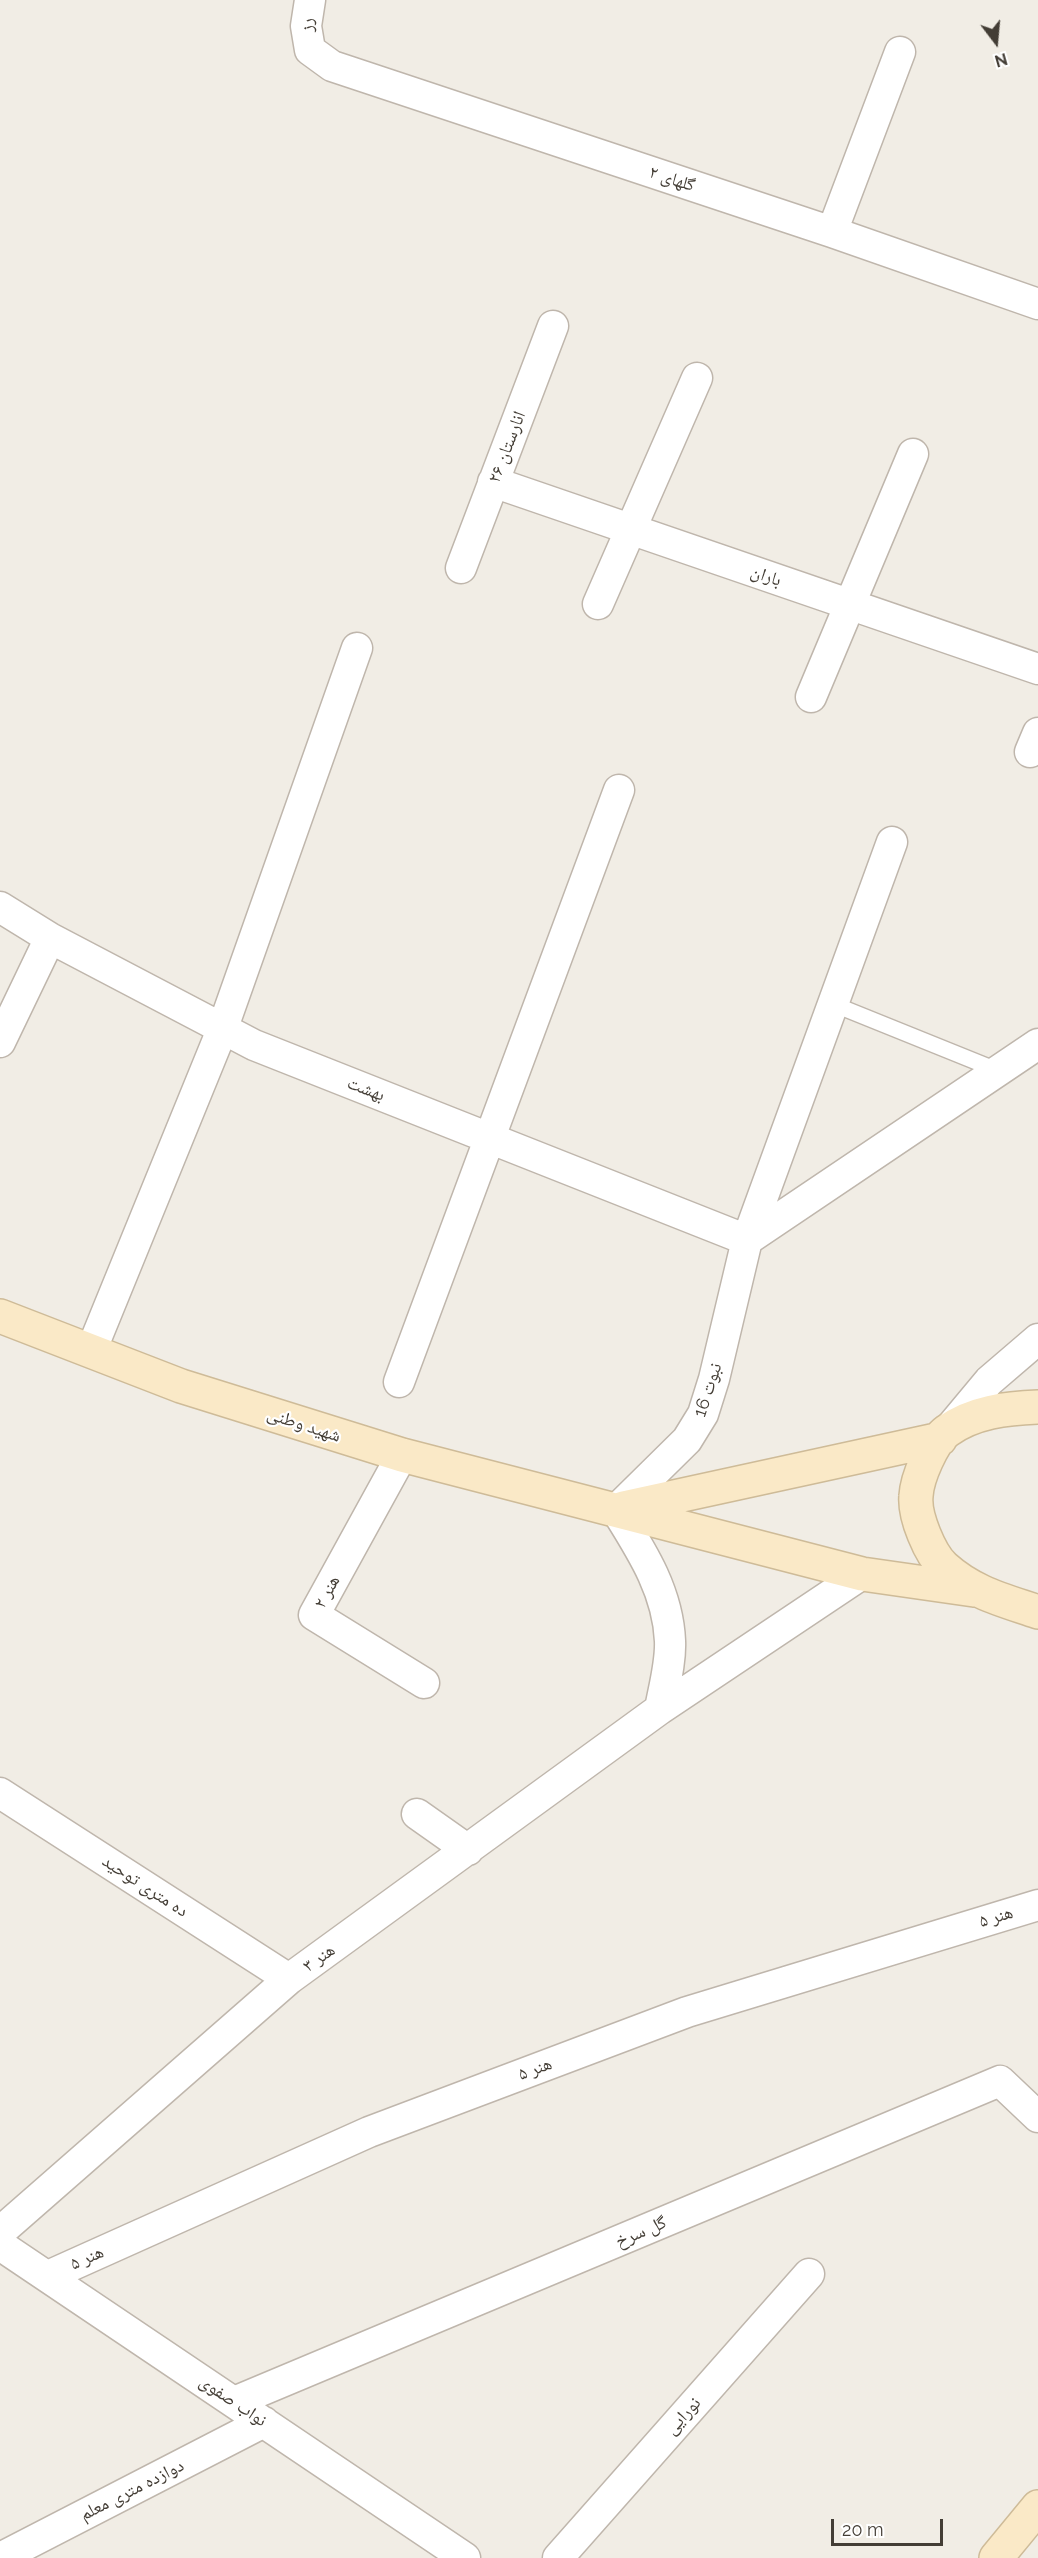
<!DOCTYPE html>
<html>
<head>
<meta charset="utf-8">
<style>
  body { margin:0 }
  #map { position:relative; width:1038px; height:2558px; overflow:hidden; background:#f1ede5; font-family:Raleway,sans-serif }
  canvas { display:block }
  .north { position:absolute; left:966px; top:12px; width:60px; height:60px; -webkit-text-stroke:4px #fff; paint-order:stroke; rotate:164deg; font-size:16px; font-weight:700; line-height:24px; text-align:center; color:#433d35 }
  .north::after { content:''; display:block; margin:auto; width:21px; height:27px; background:#433d35; clip-path:polygon(50% 0,100% 100%,50% 72%,0 100%) }
  .scale { position:absolute; left:831px; top:2519px; width:112px; height:27px; box-sizing:border-box; border:3px solid #433d35; border-top:0; padding-left:8px; font-size:18px; line-height:21px; white-space:nowrap; color:#433d35; -webkit-text-stroke:4px #fff; paint-order:stroke }
</style>
</head>
<body>
<div id="map">
<canvas width="1038" height="2558"></canvas>
<div class="north">N</div>
<div class="scale">20 m</div>
</div>
<script>
const c = document.querySelector('canvas').getContext('2d');
c.lineJoin = 'round';
function stroke(path, color, width, dash) { c.strokeStyle = color; c.lineWidth = width; c.lineCap = dash ? 'butt' : 'round'; c.setLineDash(dash || []); c.stroke(path); }
function label(font, color, halo, rows, align = 'center') {
  c.font = font + ' Raleway,"Noto Naskh Arabic",sans-serif'; c.lineWidth = 4.5; c.setLineDash([]); c.textBaseline = 'middle'; c.strokeStyle = halo; c.fillStyle = color; for (const [text, x, y, turn = 0] of rows) {
    c.save(); c.translate(x, y); c.rotate((+turn || 0) * Math.PI / 180); c.textAlign = isNaN(turn) ? turn : align; if (halo) c.strokeText(text, 0, 0); c.fillText(text, 0, 0); c.restore();
  }
}
const service = new Path2D(`
  M833,1004L999,1071`);
const minor = new Path2D(`
  M310,0L306,26L310,50L332,66L832,232L1038,304
  M832,232L900,52
  M493,482L1038,669
  M461,568L553,326
  M598,604L697,378
  M811,697L913,454
  M1030,752L1038,733
  M0,907L50,938L254,1045L747,1240
  M0,1042L50,938
  M747,1240L1038,1044
  M91,1351L222,1030L357,648
  M399,1382L619,790
  M949,1429L989,1381L1038,1339
  M402,1455L314,1615L424,1683
  M660,1709C664,1687 671,1663 670,1641C668,1591 641,1550 616,1510L687,1440L703,1414L714,1379L747,1240L892,842
  M0,1793L289,1979
  M417,1814L468,1850
  M0,2232L289,1979L660,1709L862,1574
  M0,2245L465,2558
  M48,2276L369,2132L687,2012L1038,1905
  M234,2402L1000,2081L1038,2117
  M0,2558L264,2422
  M558,2558L809,2274`);
const secondary = new Path2D(`
  M0,1316L181,1386L402,1455L862,1574L974,1590
  M1038,1407C1007,1408 973,1412 947,1431C932,1442 917,1478 916,1496C914,1516 930,1554 944,1567C973,1593 1003,1600 1038,1612
  M623,1508L940,1439
  M996,2558L1038,2507`);
const streetNames = [
  ["رز",308,25,-90],
  ["گلهای ۲",672,179,18],
  ["انارستان ۲۶",507,447,-69],
  ["باران",766,576,19],
  ["بهشت",366,1089,21],
  ["نبوت 16",708,1390,-72],
  ["شهید وطنی",304,1425,18],
  ["هنر ۲",327,1592,-61],
  ["ده متری توحید",145,1886,33],
  ["هنر ۵",996,1917,-17],
  ["هنر ۳",319,1958,-36],
  ["هنر ۵",535,2069,-21],
  ["گل سرخ",641,2232,-23],
  ["هنر ۵",87,2258,-24],
  ["نواب صفوی",233,2401,34],
  ["نورایی",683,2416,-48],
  ["دوازده متری معلم",132,2490,-27]
];
stroke(service, '#bfb6ac', 18);
stroke(minor, '#bfb6ac', 33);
stroke(secondary, '#cebb98', 36);
stroke(service, '#fff', 15);
stroke(minor, '#fff', 30);
stroke(secondary, '#fae9c7', 33);
label('18px', '#433d35', '#fff', streetNames);
</script>
</body>
</html>
